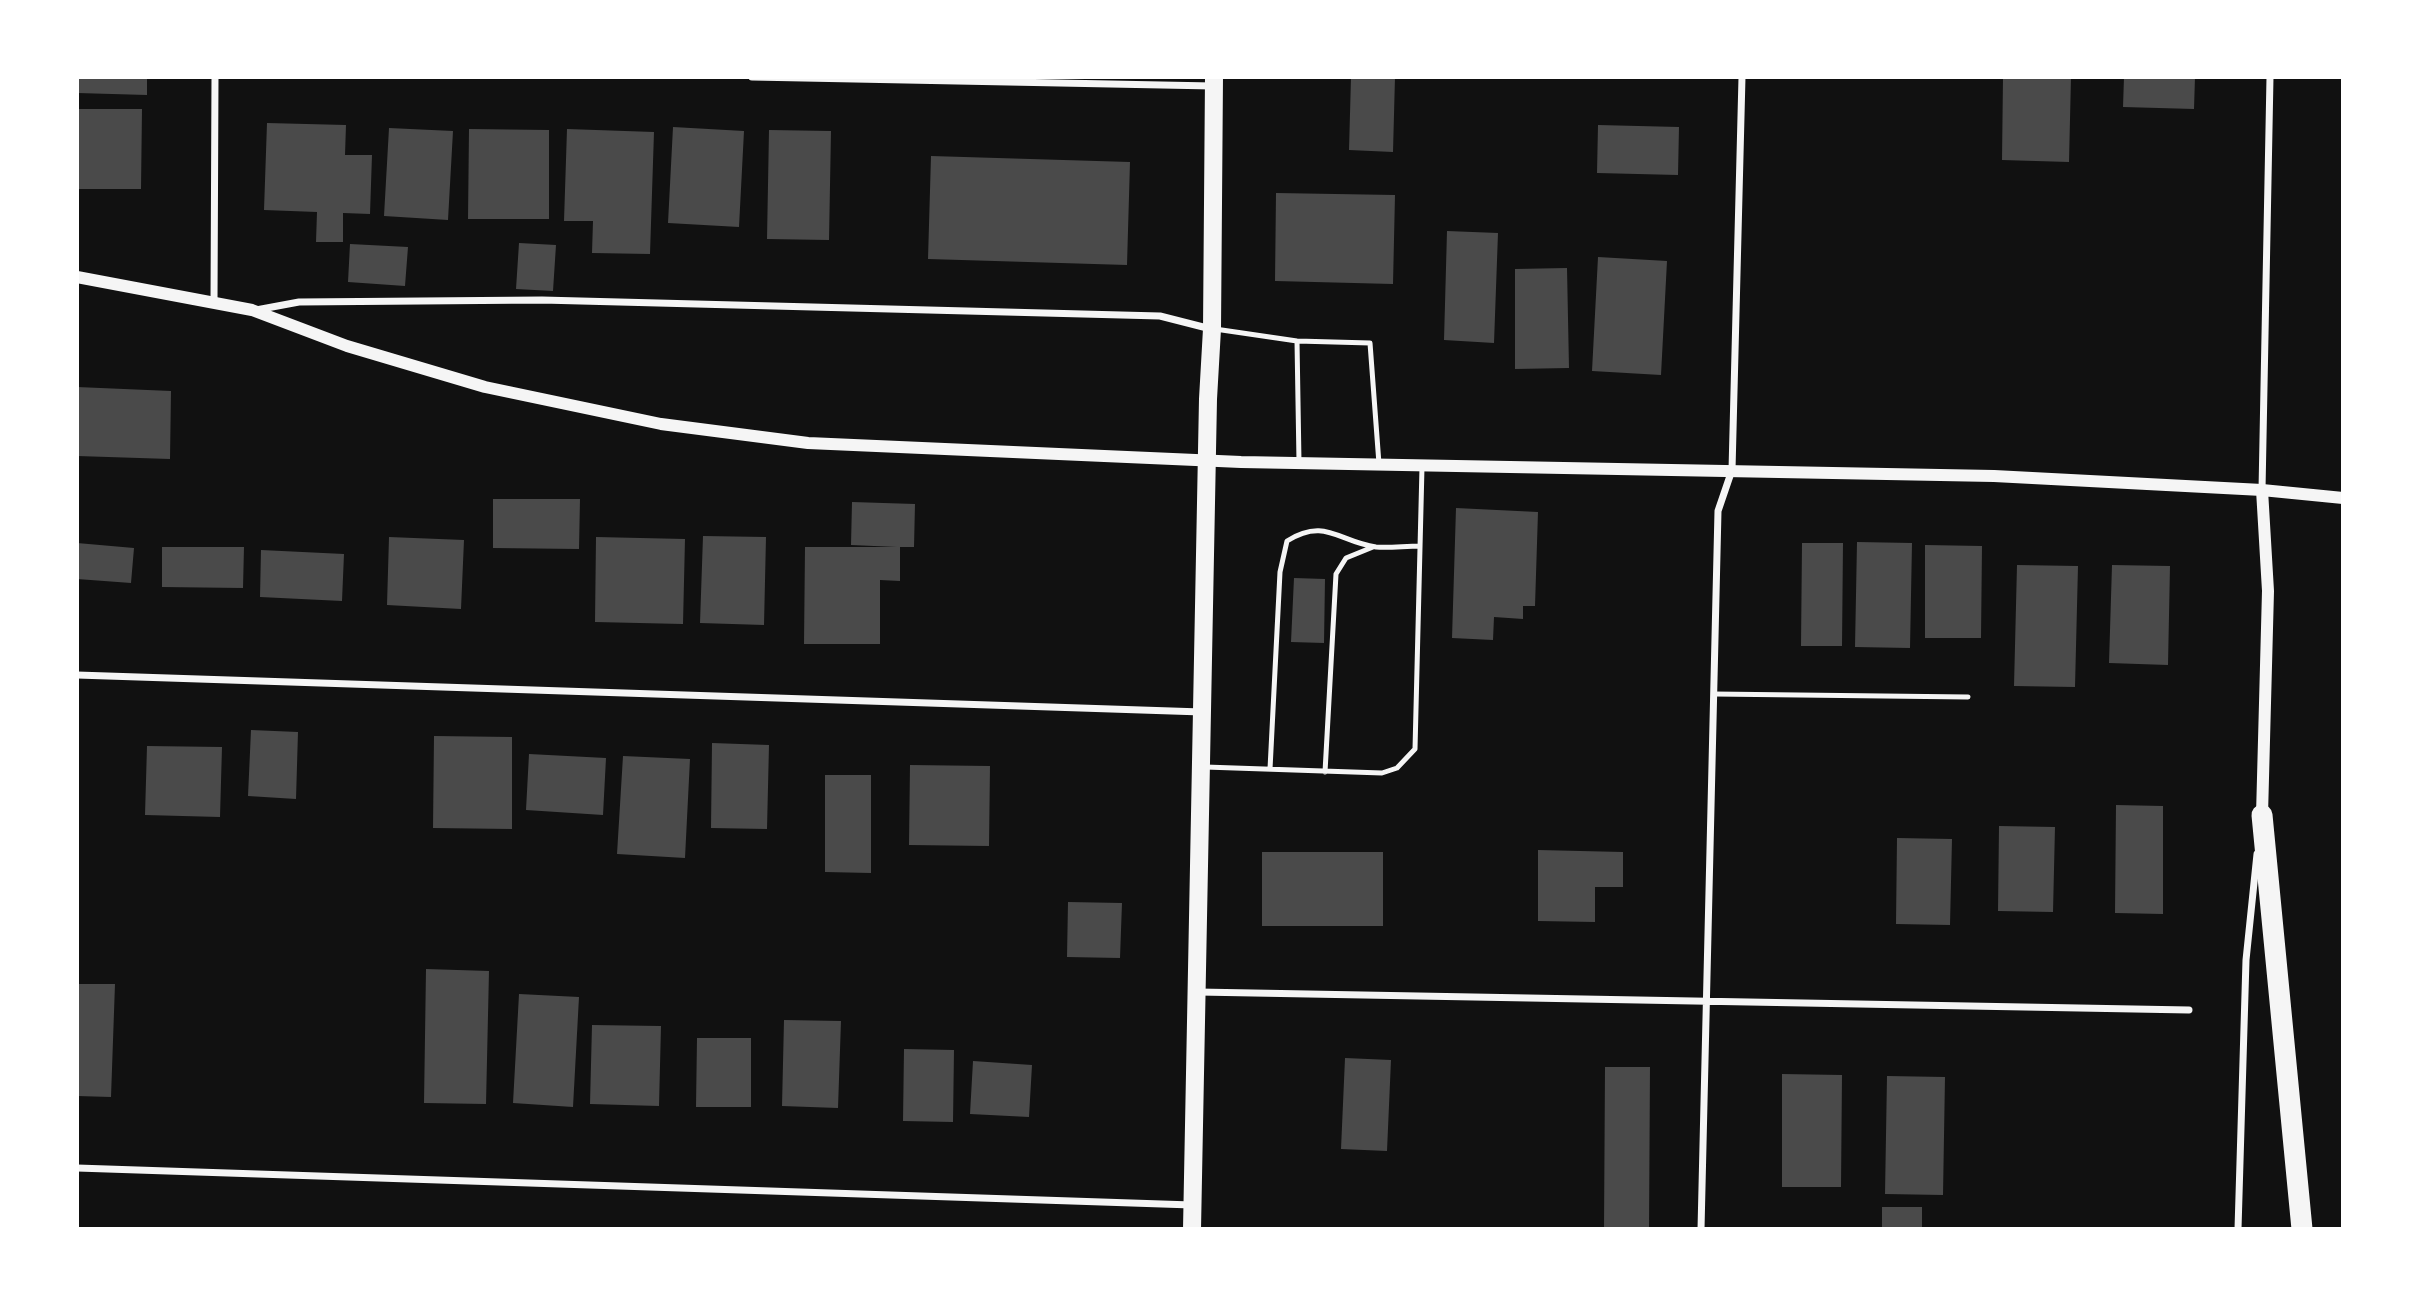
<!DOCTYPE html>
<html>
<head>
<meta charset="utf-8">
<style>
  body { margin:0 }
  #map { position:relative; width:2420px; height:1306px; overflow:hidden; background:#111; font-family:Poppins,sans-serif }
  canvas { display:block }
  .frame { position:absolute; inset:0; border:79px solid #fff; pointer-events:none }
</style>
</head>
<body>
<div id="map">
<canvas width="2420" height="1306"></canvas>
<div class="frame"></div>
</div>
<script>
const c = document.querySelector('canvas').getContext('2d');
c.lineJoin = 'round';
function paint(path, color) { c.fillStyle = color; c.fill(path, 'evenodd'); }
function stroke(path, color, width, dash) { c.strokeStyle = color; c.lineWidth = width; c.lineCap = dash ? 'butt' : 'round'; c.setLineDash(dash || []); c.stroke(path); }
const building = new Path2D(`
  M77,77H147V95L77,93Z
  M1351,77H1395L1393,152L1349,150Z
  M2003,77H2071L2069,162L2002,160Z
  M2124,77H2195L2194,109L2123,107Z
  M77,109H142L141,189H77Z
  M267,123L346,125L345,155H372L370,214L343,213V242H316L317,212L264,210Z
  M1598,125L1679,127L1678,175L1597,173Z
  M673,127L744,131L739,227L668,223Z
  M389,128L453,131L448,220L384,216Z
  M469,129L549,130V219H468Z
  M567,129L654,132L650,254L592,253L593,221H564Z
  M769,130L831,131L829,240L767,239Z
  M931,156L1130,162L1127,265L928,259Z
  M1276,193L1395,195L1393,284L1275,281Z
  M1447,231L1498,233L1494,343L1444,340Z
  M519,243L556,245L553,291L516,289Z
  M350,244L408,247L405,286L348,282Z
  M1598,257L1667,261L1661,375L1592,371Z
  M1567,268L1569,368L1515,369V269Z
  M77,387L171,391L170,459L77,456Z
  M493,499H580L579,549L493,548Z
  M852,502L915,504L914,547H900V581L880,580V644H804L805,547H897L851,545Z
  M1456,508L1538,512L1535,606H1523V619L1494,617L1493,640L1452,638Z
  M703,536L766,537L764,625L700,623Z
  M389,537L464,540L461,609L387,605Z
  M596,537L685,539L683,624L595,622Z
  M1857,542L1912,543L1910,648L1855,647Z
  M77,543L134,548L131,583L77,579Z
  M1802,543H1843L1842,646H1801Z
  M1925,545L1982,546L1981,638H1925Z
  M162,547H244L243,588L162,587Z
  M261,550L344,554L342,601L260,597Z
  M2017,565L2078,566L2075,687L2014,686Z
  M2112,565L2170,566L2168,665L2109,663Z
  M1294,578L1325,579L1324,643L1291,642Z
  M251,730L298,732L296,799L248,796Z
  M434,736L512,737V829L433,828Z
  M712,743L769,745L767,829L711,828Z
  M147,746L222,747L220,817L145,815Z
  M529,754L606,758L603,815L526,810Z
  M623,756L690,759L685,858L617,854Z
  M910,765L990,766L989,846L909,845Z
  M825,775H871V873L825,872Z
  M2116,805L2163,806V914L2115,913Z
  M1999,826L2055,827L2053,912L1998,911Z
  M1897,838L1952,839L1950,925L1896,924Z
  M1538,850L1623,852V887H1595V922L1538,921Z
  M1262,852H1383V926H1262Z
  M1068,902L1122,903L1120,958L1067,957Z
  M426,969L489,971L486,1104L424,1103Z
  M77,984H115L111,1097L77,1096Z
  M519,994L579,997L573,1107L513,1103Z
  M784,1020L841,1021L838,1108L782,1106Z
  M592,1025L661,1026L659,1106L590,1104Z
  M697,1038H751V1107H696Z
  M904,1049L954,1050L953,1122L903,1121Z
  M1345,1058L1391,1060L1387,1151L1341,1149Z
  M973,1061L1032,1065L1029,1117L970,1114Z
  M1605,1067H1650L1649,1229H1604Z
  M1782,1074L1842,1075L1841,1187H1782Z
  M1887,1076L1945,1077L1943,1195L1885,1194Z
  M1882,1207H1922V1229H1882Z`);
const service = new Path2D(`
  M1215,329L1297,341L1370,343L1379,464
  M1297,341L1299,462
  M1714,694L1968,697
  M1205,767L1382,773L1397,768L1415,749L1422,467
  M1270,769L1280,572L1287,541C1325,517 1339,542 1376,547C1390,548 1405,546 1420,546
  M1325,772L1336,574L1346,558L1373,547`);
const minor = new Path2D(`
  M752,77L1213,86
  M214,302L215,77
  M256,310L299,302L542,300L1160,316L1211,329
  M2262,490L2270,77
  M77,675L1202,712
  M1198,992L2189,1010
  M77,1168L1192,1205
  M1701,1229L1718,511L1732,470L1742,77
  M2238,1229L2246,960L2257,854`);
const tertiary = new Path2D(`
  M77,277L252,310L347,346L485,387L661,424L808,443L1241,462L1994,476L2262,490L2343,498
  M2262,815L2268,591L2262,490`);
const primary = new Path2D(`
  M1192,1229L1208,399L1212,329L1214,77`);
const motorway = new Path2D(`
  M2262,815L2302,1229`);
paint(building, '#4a4a4a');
stroke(service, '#f5f5f5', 5);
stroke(minor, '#f5f5f5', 7);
stroke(tertiary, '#f5f5f5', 12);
stroke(primary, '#f5f5f5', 18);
stroke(motorway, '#f5f5f5', 21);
</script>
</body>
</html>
